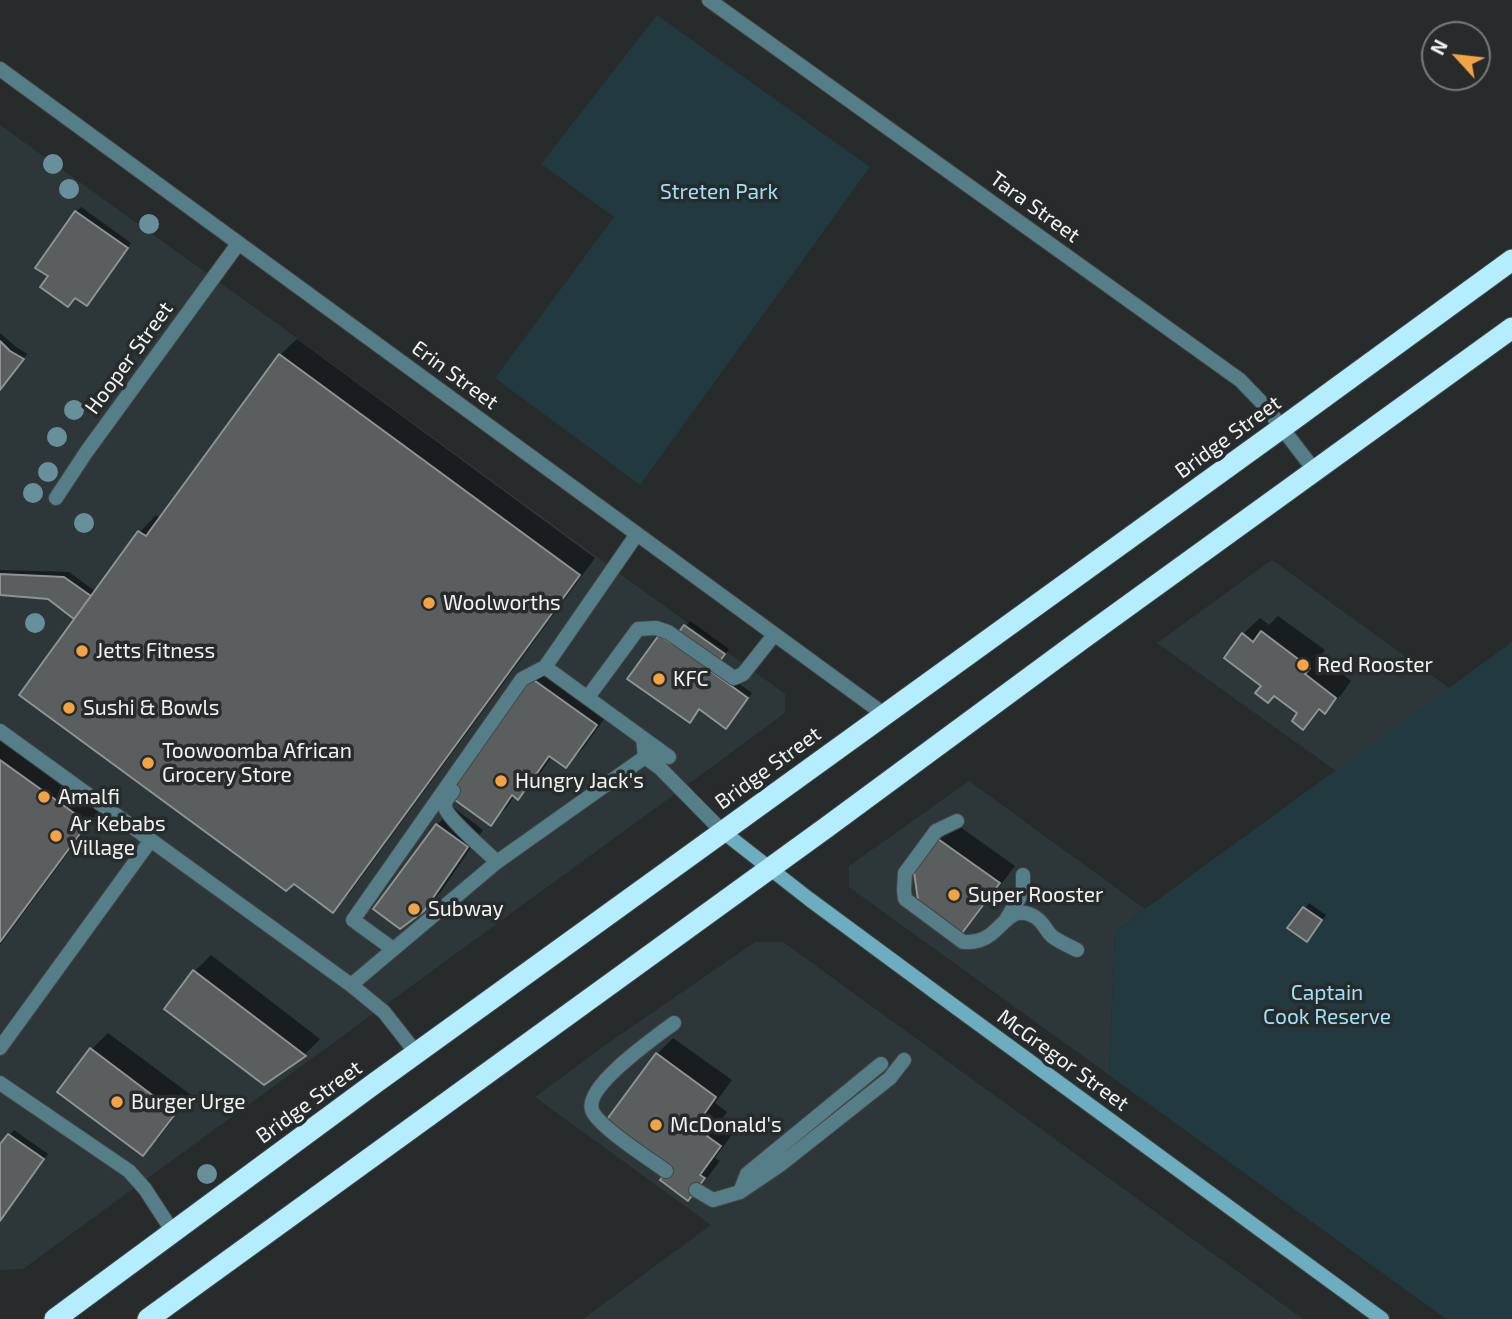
<!DOCTYPE html>
<html>
<head>
<meta charset="utf-8">
<style>
  body { margin:0 }
  #map { position:relative; width:1512px; height:1319px; overflow:hidden; background:#282b2b; font-family:"Exo 2",sans-serif }
  canvas { display:block }
  .north { position:absolute; left:1421px; top:21px; width:70px; height:70px; box-sizing:border-box; background:#282b2b; border:2px solid #787b7b; border-radius:50%; rotate:297deg; font-size:19px; font-weight:700; line-height:28px; text-align:center; color:#f1f3f3 }
  .north::after { content:''; display:block; margin:auto; width:24px; height:32px; background:#f4a344; clip-path:polygon(50% 0,100% 100%,50% 72%,0 100%) }
</style>
</head>
<body>
<div id="map">
<canvas width="1512" height="1319"></canvas>
<div class="north">N</div>
</div>
<script>
const c = document.querySelector('canvas').getContext('2d');
c.lineJoin = 'round';
function paint(path, color) { c.fillStyle = color; c.fill(path, 'evenodd'); }
function stroke(path, color, width, dash) { c.strokeStyle = color; c.lineWidth = width; c.lineCap = dash ? 'butt' : 'round'; c.setLineDash(dash || []); c.stroke(path); }
function label(font, color, halo, rows, align = 'center') {
  c.font = font + ' "Exo 2",sans-serif'; c.lineWidth = 7; c.setLineDash([]); c.textBaseline = 'middle'; c.strokeStyle = halo; c.fillStyle = color; for (const [text, x, y, turn = 0] of rows) {
    c.save(); c.translate(x, y); c.rotate((+turn || 0) * Math.PI / 180); c.textAlign = isNaN(turn) ? turn : align; if (halo) c.strokeText(text, 0, 0); c.fillText(text, 0, 0); c.restore();
  }
}
const built = new Path2D(`
  M0,125L261,312L785,694V713L683,788L23,1269L0,1270Z
  M1272,560L1449,688L1336,771L1157,643Z
  M969,781L1145,909L1115,932L1109,1075L849,887V866Z
  M755,942H783L1303,1319H583L711,1225L535,1097L604,1046Z`);
const green = new Path2D(`
  M657,15L870,167L640,485L495,378L614,217L541,164Z
  M1512,642V1319H1446L1109,1075L1115,932L1145,909Z`);
const shadow = new Path2D(`
  M81,207L131,243L91,299L50,276L76,212Z
  M0,333L15,346L27,354L0,389Z
  M297,339L595,558L349,894L333,911L80,613L48,598L0,593V570L69,572L96,592L140,532L156,515L161,519L280,355Z
  M1278,616L1325,650L1320,657L1351,681L1341,695L1324,711L1321,709L1303,728L1299,713L1263,686L1243,634L1260,618L1269,625Z
  M690,621L729,649L716,667L752,693L731,721L660,636L676,639Z
  M549,663L612,708L582,750L566,766L552,756L535,781L518,797L515,795L507,807L490,824L532,679Z
  M0,732L103,806L0,945Z
  M454,808L483,830L440,893L423,910L437,825Z
  M956,824L1015,866L975,918L959,934L915,865Z
  M1309,903L1326,915L1312,935L1290,928Z
  M211,955L320,1039L304,1055L194,972Z
  M108,1033L191,1095L159,1138L143,1154L92,1049Z
  M673,1038L732,1080L715,1103L727,1112L722,1119L736,1129L715,1158L720,1161L704,1182L688,1198L671,1168L657,1054Z
  M14,1130L48,1154L0,1221V1147Z`);
const building = new Path2D(`
  M75,211L128,248L87,306L75,298L68,307L40,287L48,276L35,268Z
  M0,341L10,351L24,359L0,390Z
  M279,354L580,575L333,913L294,884L286,891L19,695L138,531L146,536Z
  M0,574L64,577L91,596L74,619L48,599L0,595Z
  M684,625L725,654L712,672L748,698L726,729L699,709L690,723L627,679L659,635L671,643Z
  M1261,631L1310,668L1305,674L1336,698L1325,714L1319,709L1303,730L1292,721L1297,713L1274,696L1268,703L1255,693L1261,686L1224,658L1242,633L1253,642Z
  M531,678L597,725L566,768L549,756L518,800L512,795L491,826L448,795Z
  M0,760L88,823L0,942Z
  M436,824L468,847L424,911L400,929L373,909Z
  M938,839L1000,883L959,937L919,907L913,865Z
  M1303,907L1322,920L1307,942L1287,928Z
  M193,970L306,1056L264,1085L164,1009Z
  M90,1048L176,1113L143,1156L57,1092Z
  M656,1053L716,1097L700,1120L712,1129L707,1136L721,1146L700,1175L705,1178L688,1201L660,1180L669,1168L605,1122Z
  M8,1134L44,1159L0,1221V1144Z`);
const lane = new Path2D(`
  M637,534L545,667L669,757
  M588,697L638,629L656,628L668,632L734,678L743,674L774,635
  M0,731L351,985L384,1012L417,1054
  M645,757L660,768L722,831
  M453,791C450,796 444,800 445,807C447,818 487,852 497,862
  M957,821L936,831L905,873L904,890L905,899L963,942C971,942 978,942 985,938C1003,930 1010,902 1035,917C1044,922 1046,932 1053,937C1060,942 1069,946 1077,950
  M1007,918L1023,892V875
  M393,949L353,920L522,679L545,667
  M351,985L497,862L645,757L643,739
  M0,1048L151,840
  M0,1083L129,1171L145,1189L173,1232
  M666,1171C651,1160 597,1126 592,1110C584,1086 656,1037 674,1023
  M696,1190L713,1200L740,1192L780,1165L890,1078L904,1060
  M740,1192L747,1174L881,1064`);
const street = new Path2D(`
  M709,0L1240,380L1265,406L1315,471
  M0,69L885,715
  M56,498L87,451L238,244`);
const secondary = new Path2D(`
  M722,831L809,899L950,1003L1382,1319`);
const highway = new Path2D(`
  M55,1319L375,1083L1283,427L1512,260
  M148,1319L827,827L1082,639L1512,328`);
const trees = [
  [53,164],
  [69,189],
  [149,224],
  [74,410],
  [57,437],
  [48,472],
  [33,493],
  [84,523],
  [35,623],
  [207,1174]
];
const markers = [
  [429,603,7,"#f4a344"],
  [82,651,7,"#f4a344"],
  [1303,665,7,"#f4a344"],
  [659,679,7,"#f4a344"],
  [69,708,7,"#f4a344"],
  [148,763,7,"#f4a344"],
  [501,781,7,"#f4a344"],
  [44,797,7,"#f4a344"],
  [56,836,7,"#f4a344"],
  [954,895,7,"#f4a344"],
  [414,909,7,"#f4a344"],
  [117,1102,7,"#f4a344"],
  [656,1125,7,"#f4a344"]
];
const parkNames = [
  ["Streten Park",719,192],
  ["Captain",1327,993],
  ["Cook Reserve",1327,1017]
];
const streetNames = [
  ["Tara Street",1035,207,36],
  ["Hooper Street",129,358,-54],
  ["Erin Street",455,375,36],
  ["Bridge Street",1228,437,-36],
  ["Bridge Street",768,768,-36],
  ["McGregor Street",1063,1060,36],
  ["Bridge Street",309,1102,-36]
];
const poiNames = [
  ["Woolworths",443,603],
  ["Jetts Fitness",96,651],
  ["Red Rooster",1317,665],
  ["KFC",673,679],
  ["Sushi & Bowls",83,708],
  ["Toowoomba African",162,751],
  ["Grocery Store",162,775],
  ["Hungry Jack's",515,781],
  ["Amalfi",58,797],
  ["Ar Kebabs",70,824],
  ["Village",70,848],
  ["Super Rooster",968,895],
  ["Subway",428,909],
  ["Burger Urge",131,1102],
  ["McDonald's",670,1125]
];
paint(built, '#2d373a');
paint(green, '#21393f');
paint(shadow, '#0007');
paint(building, '#5a5e5f');
stroke(building, '#8f9394', 2);
stroke(lane, '#444747', 16);
stroke(street, '#444747', 16);
stroke(secondary, '#444747', 16);
stroke(highway, '#444747', 23);
stroke(lane, '#567e89', 14);
stroke(street, '#567e89', 14);
stroke(secondary, '#6cadbf', 14);
stroke(highway, '#b3edfe', 21);
c.fillStyle = '#68909b';
for (const [x, y] of trees) { c.beginPath(); c.arc(x, y, 10, 0, 2 * Math.PI); c.fill(); }
for (const [x, y, r, color] of markers) { const dot = new Path2D(); dot.arc(x, y, r, 0, 2 * Math.PI); c.fillStyle = color; c.fill(dot); stroke(dot, '#282b2b', 2.5); }
label('21px', '#9ce2f6', '#282b2b', parkNames);
label('21px', '#f1f3f3', '#282b2b', streetNames);
label('21px', '#f1f3f3', '#282b2b', poiNames, 'left');
</script>
</body>
</html>
